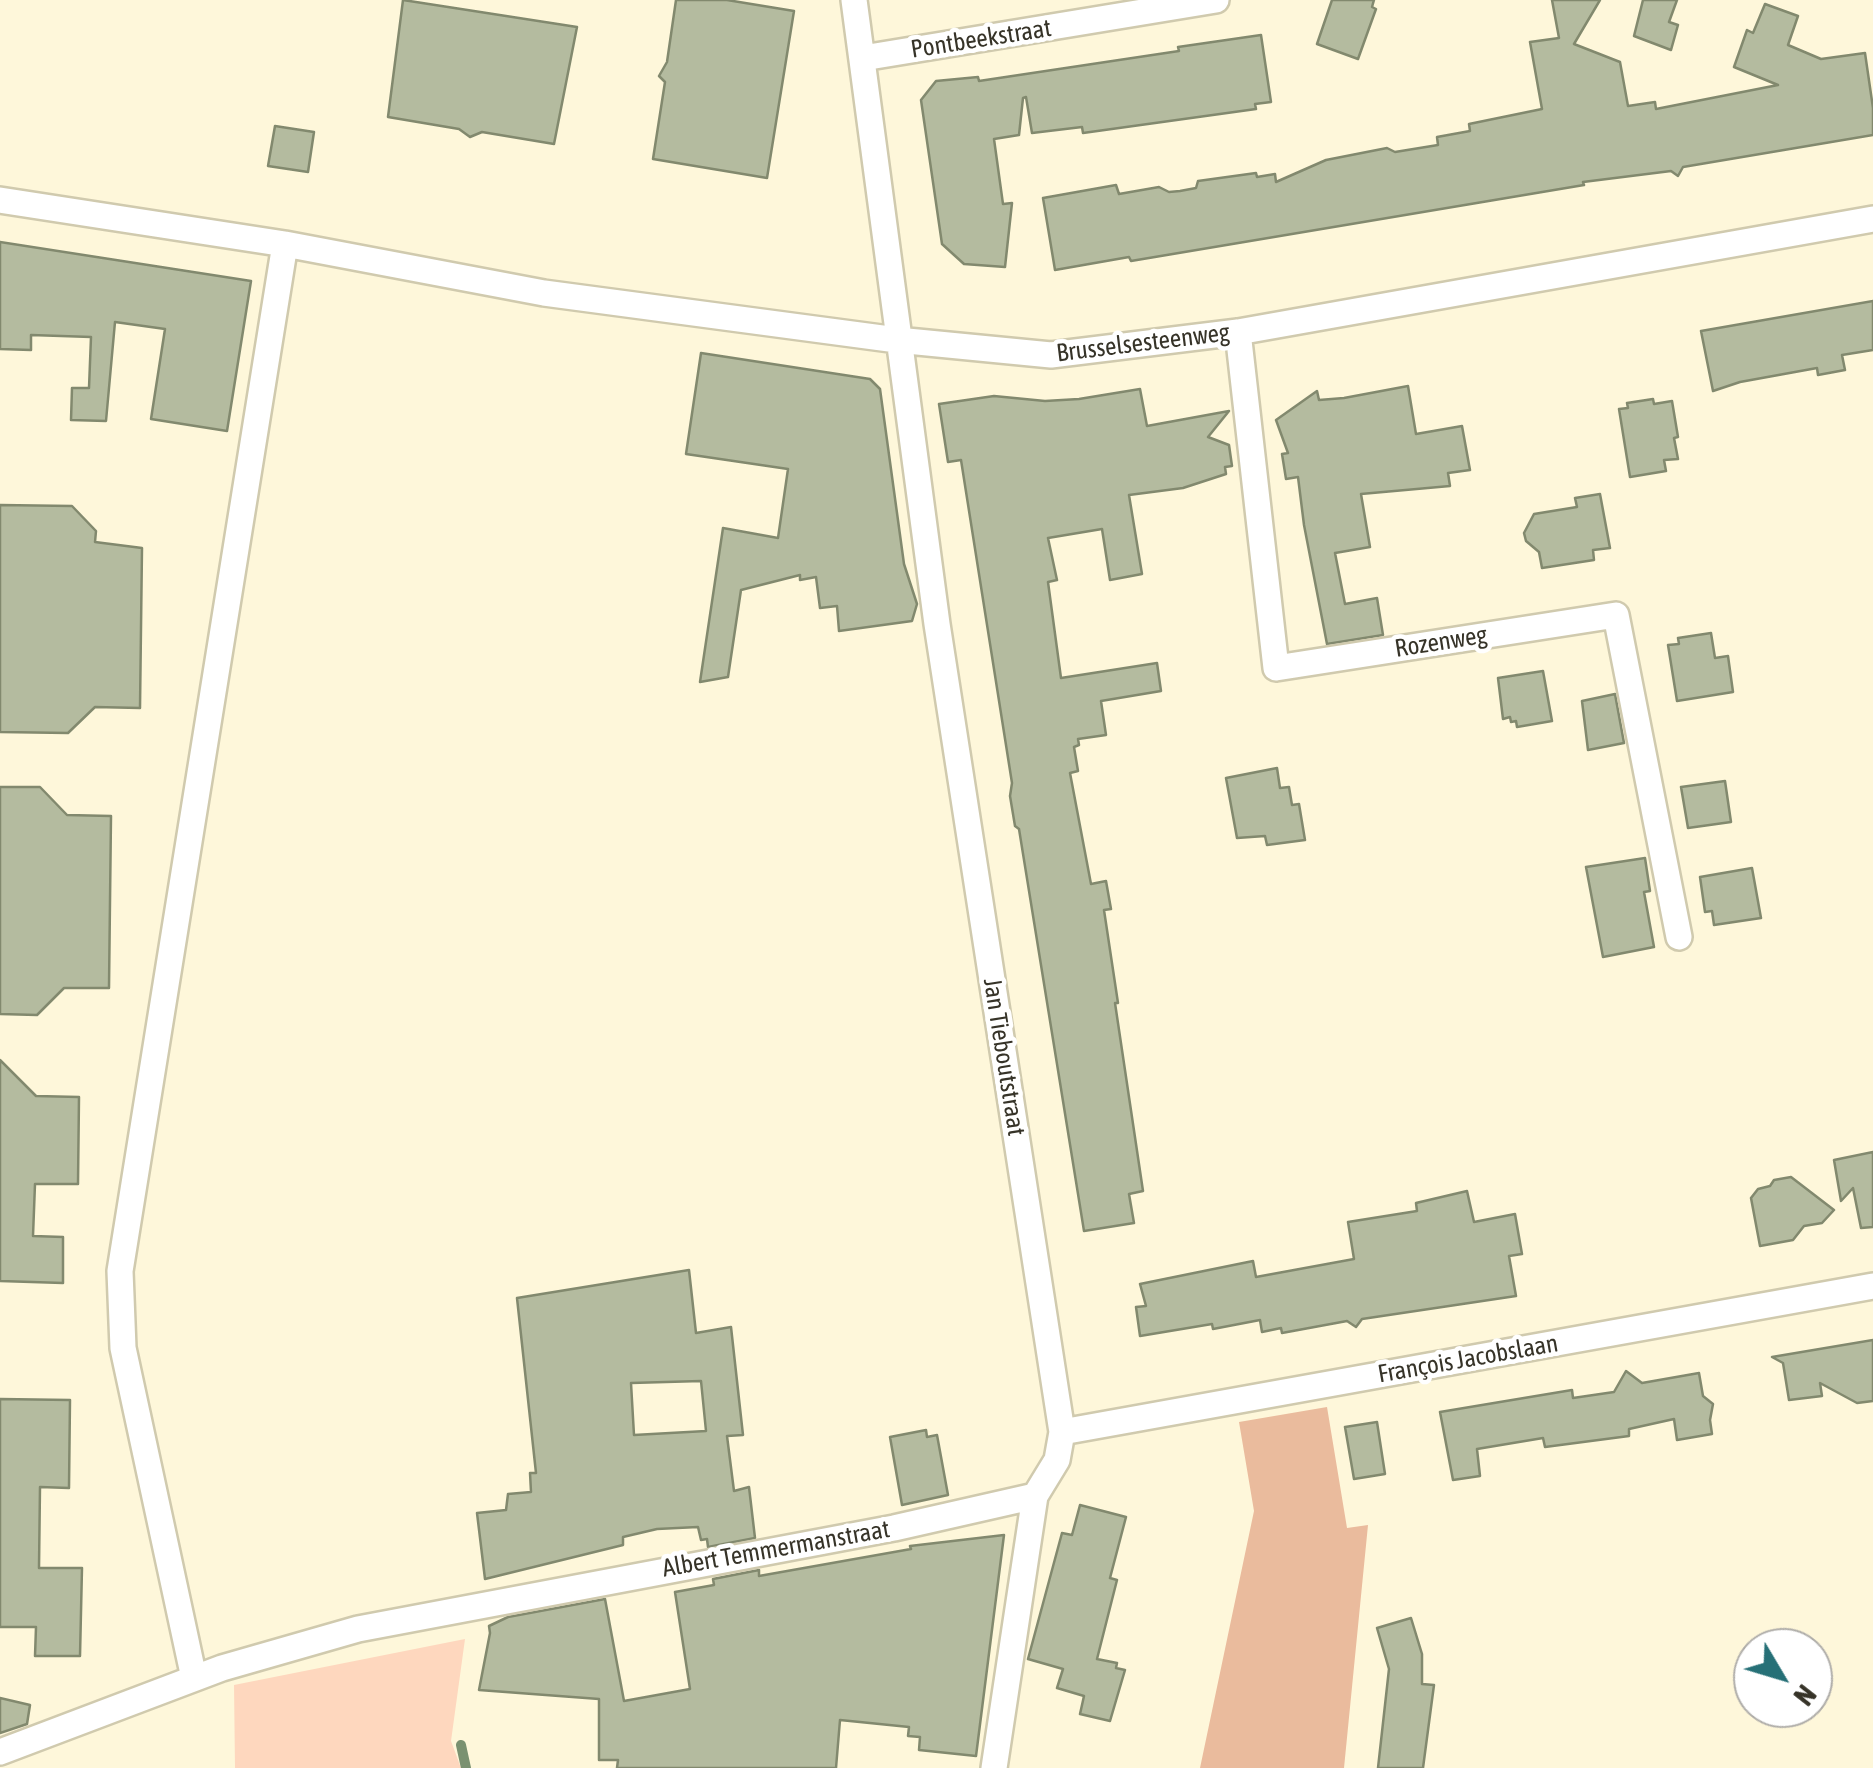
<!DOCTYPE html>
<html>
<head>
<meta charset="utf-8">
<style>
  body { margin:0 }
  #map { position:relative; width:1873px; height:1768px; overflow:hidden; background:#fef7da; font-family:"Asap Condensed",sans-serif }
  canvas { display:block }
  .north { position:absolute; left:1733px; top:1628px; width:100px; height:100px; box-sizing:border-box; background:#fff; border:2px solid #afada9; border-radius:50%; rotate:128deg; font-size:28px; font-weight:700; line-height:40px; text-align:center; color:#363328 }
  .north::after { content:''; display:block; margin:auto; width:35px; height:45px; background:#267077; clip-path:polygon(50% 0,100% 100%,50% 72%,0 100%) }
</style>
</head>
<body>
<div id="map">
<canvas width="1873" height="1768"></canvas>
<div class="north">N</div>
</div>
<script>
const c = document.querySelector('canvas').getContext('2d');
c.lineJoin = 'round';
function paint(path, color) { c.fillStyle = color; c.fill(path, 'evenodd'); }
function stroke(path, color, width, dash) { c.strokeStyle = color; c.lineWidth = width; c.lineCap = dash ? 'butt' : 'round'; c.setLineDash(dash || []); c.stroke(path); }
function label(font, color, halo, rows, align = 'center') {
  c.font = font + ' "Asap Condensed",sans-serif'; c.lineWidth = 9; c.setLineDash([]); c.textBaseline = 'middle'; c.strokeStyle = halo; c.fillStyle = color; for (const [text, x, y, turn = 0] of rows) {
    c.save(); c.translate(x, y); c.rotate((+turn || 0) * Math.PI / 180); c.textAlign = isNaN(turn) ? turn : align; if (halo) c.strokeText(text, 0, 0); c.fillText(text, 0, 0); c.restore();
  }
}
const green = new Path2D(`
  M465,1639L451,1741L461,1768H235L234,1685Z`);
const forest = new Path2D(`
  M1327,1407L1347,1528L1368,1525L1344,1768H1200L1254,1511L1239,1422Z`);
const stream = new Path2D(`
  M461,1745L466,1768`);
const building = new Path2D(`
  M403,0L577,27L554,144L482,132L470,137L459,129L388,117Z
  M676,0H727L794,11L767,178L653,159L665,82L659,76L667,62Z
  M1332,0H1374L1372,7L1376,9L1358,59L1317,44Z
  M1552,0H1600L1574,44L1620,62L1628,106L1655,102L1656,109L1778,85L1734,67L1747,30L1753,33L1765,4L1798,16L1788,45L1821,59L1865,53L1873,108V135L1683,167L1678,176L1671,171L1583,182L1584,185L1131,261L1129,257L1055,270L1043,198L1116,185L1119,194L1159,187L1169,192L1180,191L1196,188L1198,181L1256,173L1257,177L1275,174L1276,182L1326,160L1387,148L1395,152L1438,145L1437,137L1470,131L1469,124L1542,109L1530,42L1559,38Z
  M1643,0H1677L1669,22L1678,25L1671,50L1634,36Z
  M1261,35L1271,102L1255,104L1256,109L1083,133L1082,127L1032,133L1026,97L1023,98L1019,135L994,139L1003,204L1012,203L1005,267L964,264L942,244L921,100L936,81L978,77L979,81L1179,51L1178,47Z
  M275,126L314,132L308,172L268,166Z
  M0,242L251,281L227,431L151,419L165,329L115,322L106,421L71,420L72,388H89L91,337L31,335V350L0,349Z
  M1873,301V350L1842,355L1845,370L1818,375L1817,368L1740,382L1713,391L1701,331Z
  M701,353L870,379L880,389L904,564L917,604L912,621L839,631L837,606L820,608L816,577L800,580V575L741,590L728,677L700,682L723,528L778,538L788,469L686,454Z
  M1408,386L1416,434L1462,426L1470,470L1448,473L1450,486L1361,494L1370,547L1335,553L1345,604L1377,598L1383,635L1327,644L1304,525L1298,477L1286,479L1282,454L1288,453L1276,420L1317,391L1319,400L1344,398Z
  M1140,389L1147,426L1229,411L1208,437L1229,445L1232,466L1225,467L1226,474L1183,488L1129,495L1142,574L1110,580L1102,529L1048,538L1057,580L1048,582L1061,678L1157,663L1161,691L1101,701L1106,735L1078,739L1079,745L1074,747L1078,771L1070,773L1091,884L1106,881L1111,909L1104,910L1118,1003H1115L1143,1191L1129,1194L1134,1223L1084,1231L1019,829L1015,826L1010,796L1012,783L961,460L948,462L939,404L994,396L1045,401L1079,399Z
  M1653,399L1654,404L1672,401L1678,437L1674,438L1678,459L1664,460L1666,471L1630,477L1619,409L1628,408L1627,403Z
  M1600,494L1610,548L1593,550L1594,560L1542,568L1539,552L1526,541L1524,533L1534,514L1577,507L1575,498Z
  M0,505L72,506L96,531L95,542L142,548L140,708L95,707L68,733L0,732Z
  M1711,633L1715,658L1728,656L1733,692L1677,701L1668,645L1679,644L1678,638Z
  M1543,671L1552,721L1517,727L1516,721L1511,722L1510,717L1503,719L1498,678Z
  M1615,694L1624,743L1588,750L1582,701Z
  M1277,768L1280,788L1289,787L1292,805L1299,804L1305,840L1267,845L1265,836L1237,838L1226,778Z
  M1725,781L1731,822L1688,828L1681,787Z
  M0,787H40L67,815L111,816L109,988H64L37,1015L0,1014Z
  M1645,858L1650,891L1644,892L1654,947L1603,957L1586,867Z
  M1752,868L1761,918L1714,925L1712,911L1705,912L1700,877Z
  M0,1060L36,1096L79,1097L78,1184H35L33,1236L63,1237V1283L0,1281Z
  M1873,1152V1227L1861,1228L1853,1188L1841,1201L1834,1160Z
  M1791,1177L1834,1210L1822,1223L1804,1226L1793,1240L1760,1246L1751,1198L1758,1189L1770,1186L1774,1180Z
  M1467,1191L1474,1222L1515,1214L1522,1254L1509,1256L1516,1296L1362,1319L1356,1327L1347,1321L1282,1333L1281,1328L1262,1332L1260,1320L1213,1329L1212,1324L1140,1336L1136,1307L1146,1306L1140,1284L1253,1261L1256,1277L1354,1259L1348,1222L1417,1211L1416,1203Z
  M689,1270L696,1333L731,1327L743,1435L727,1436L734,1491L749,1487L755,1538L708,1547L707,1539L701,1540L698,1527L657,1529L623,1537V1545L485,1579L477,1513L506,1510L508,1494L531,1492L530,1473H536L517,1298ZM701,1381L706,1431L634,1435L631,1383Z
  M1873,1340V1401L1857,1403L1820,1383L1822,1396L1789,1400L1783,1363L1772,1357Z
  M1626,1371L1642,1383L1699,1373L1703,1396L1713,1404L1710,1420L1712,1434L1677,1440L1674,1419L1629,1429V1436L1545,1447L1543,1438L1477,1449L1480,1476L1453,1480L1440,1412L1572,1390L1573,1398L1614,1392Z
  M0,1399L70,1400L69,1488L40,1487L39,1568H82L80,1656H35L36,1627H0Z
  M1377,1422L1385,1474L1354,1479L1345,1427Z
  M926,1430L927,1437L937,1435L948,1495L902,1505L890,1437Z
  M1080,1505L1126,1517L1110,1578L1117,1580L1097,1659L1117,1663L1116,1668L1125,1670L1110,1721L1080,1714L1084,1696L1057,1688L1063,1669L1028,1659L1062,1533L1072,1535Z
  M1004,1535L976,1756L919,1750L920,1737L908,1736L909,1727L840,1720L836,1768H617L618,1760H599V1699L479,1690L490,1633L489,1626L508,1617L605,1599L624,1701L690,1689L675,1592L714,1585L713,1579L759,1570V1576L911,1549L910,1546Z
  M1411,1618L1422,1654V1684L1434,1685L1423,1768H1378L1389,1669L1377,1628Z
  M0,1698L30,1705L27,1724L0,1733Z`);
const street = new Path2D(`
  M854,0L937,624L1062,1432L1057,1460L1035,1496L994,1768
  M863,58L1216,0
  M0,200L285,244L544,293L897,340L1051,355L1238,332L1873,219
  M1238,332L1276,668L1616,615L1679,937
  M1062,1432L1873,1286
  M194,1678L123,1348L120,1271L285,244
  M0,1752L222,1668L358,1629L894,1528L1035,1496`);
const streetNames = [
  ["Pontbeekstraat",981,39,-9],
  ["Brusselsesteenweg",1143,343,-7],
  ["Rozenweg",1441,642,-9],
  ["Jan Tieboutstraat",1004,1057,81],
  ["François Jacobslaan",1468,1359,-10],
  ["Albert Temmermanstraat",776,1549,-10]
];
paint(green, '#fed7be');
paint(forest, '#eabb9d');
stroke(stream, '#7a9170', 10);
paint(building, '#b4bb9f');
stroke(building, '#82896e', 2.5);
stroke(street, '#d0caae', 30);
stroke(street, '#fff', 25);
label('25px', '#363328', '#fff', streetNames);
</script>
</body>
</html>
